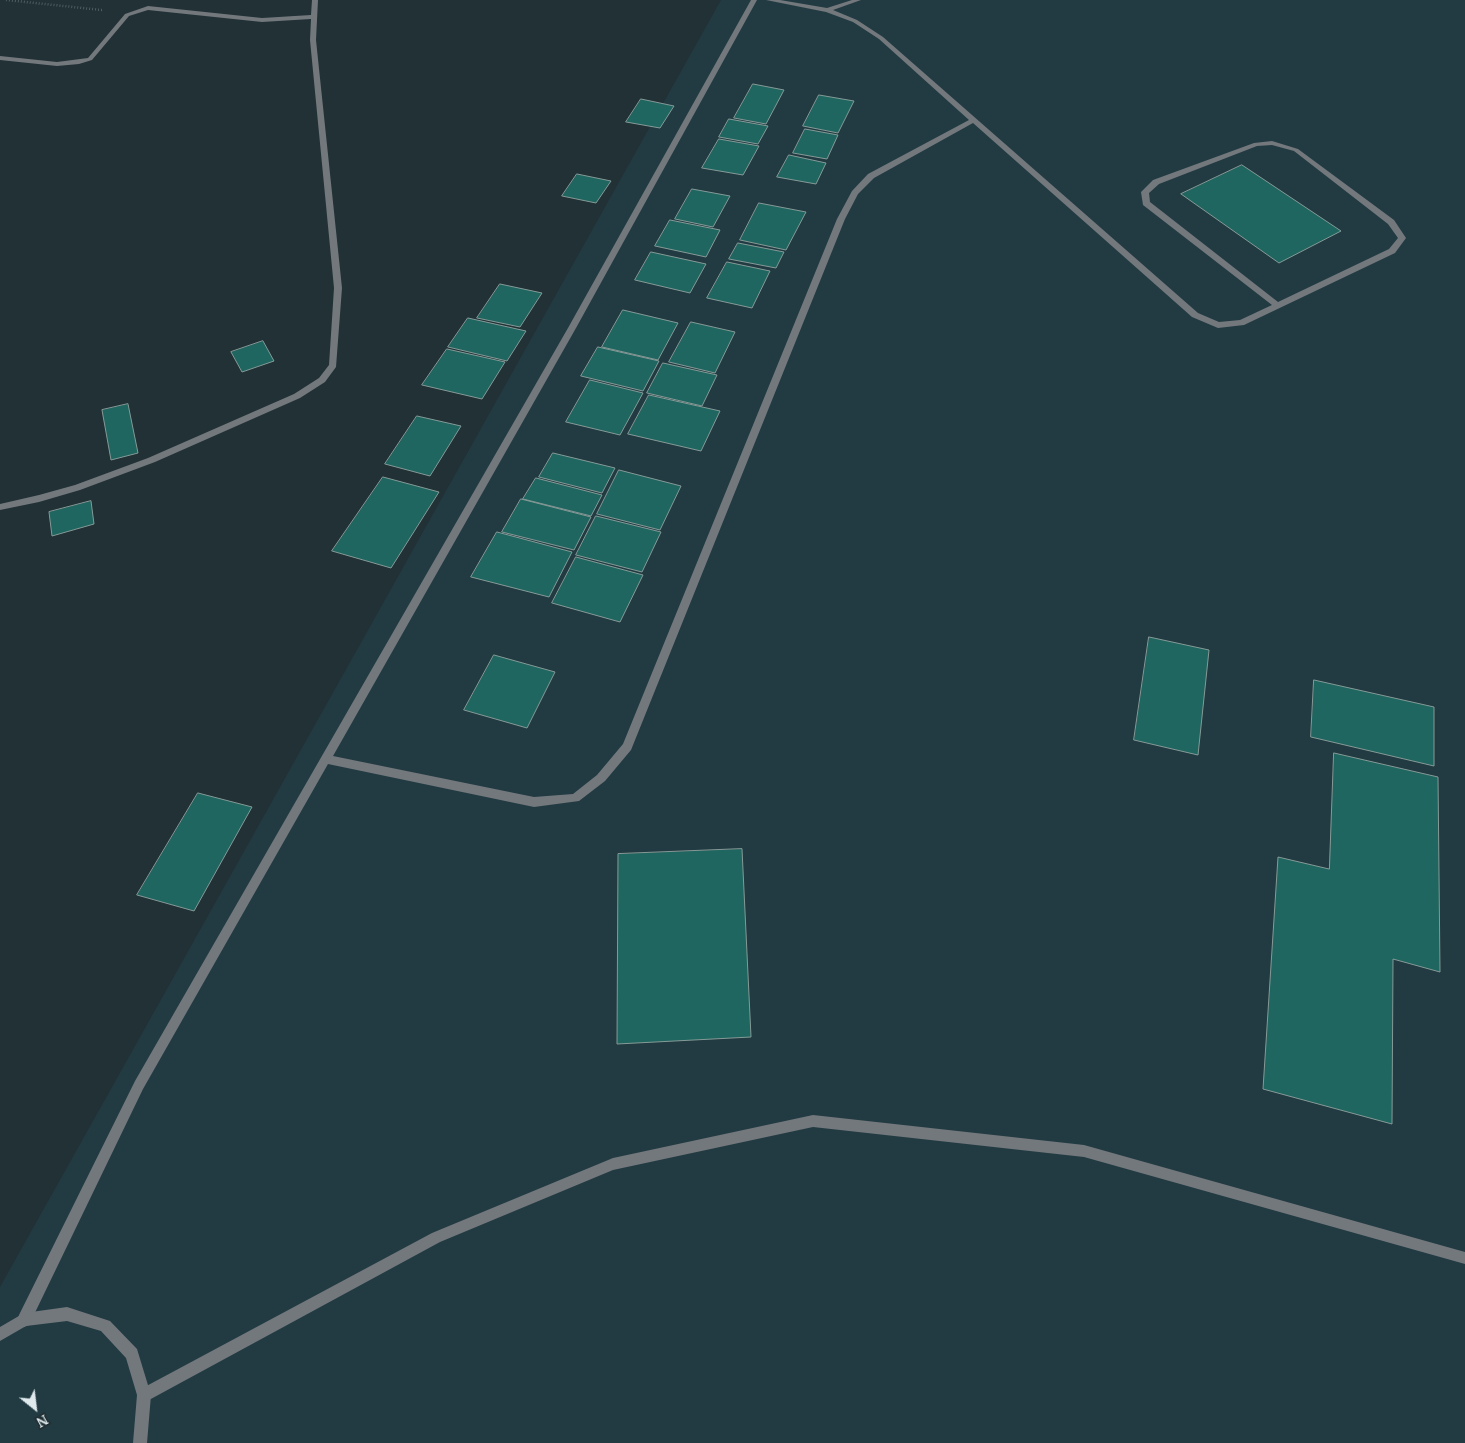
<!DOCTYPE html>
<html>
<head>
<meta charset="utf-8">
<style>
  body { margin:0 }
  #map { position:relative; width:1465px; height:1443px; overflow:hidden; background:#213136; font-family:"PT Serif",serif }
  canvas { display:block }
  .north { position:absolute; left:10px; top:1383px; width:50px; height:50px; -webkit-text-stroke:4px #213136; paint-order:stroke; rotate:151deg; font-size:14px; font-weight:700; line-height:20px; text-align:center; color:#e0eaed }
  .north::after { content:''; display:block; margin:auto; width:18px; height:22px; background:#e0eaed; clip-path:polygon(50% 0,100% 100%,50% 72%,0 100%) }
</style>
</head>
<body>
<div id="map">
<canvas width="1465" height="1443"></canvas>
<div class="north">N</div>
</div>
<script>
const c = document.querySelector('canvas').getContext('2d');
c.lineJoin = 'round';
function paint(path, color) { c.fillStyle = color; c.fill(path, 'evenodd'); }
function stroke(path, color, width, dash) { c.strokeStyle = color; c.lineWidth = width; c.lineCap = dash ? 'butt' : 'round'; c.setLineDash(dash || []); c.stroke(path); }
const built = new Path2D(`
  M721,0H1465V1443H0V1287Z`);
const building = new Path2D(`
  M753,84L784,90L766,124L734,118Z
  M819,95L854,101L838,133L803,126Z
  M641,99L674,106L660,128L626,122Z
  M729,119L768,126L758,144L719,137Z
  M805,129L838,135L827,159L793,153Z
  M719,139L759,146L743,175L702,168Z
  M789,155L826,163L816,184L777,177Z
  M1242,165L1341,231L1279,263L1181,194Z
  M577,174L611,181L596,203L562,196Z
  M692,189L730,196L713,227L675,219Z
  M759,203L806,212L786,250L740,240Z
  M670,220L720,230L706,257L655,246Z
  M738,243L784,252L776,268L729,259Z
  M651,252L706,264L690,293L635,280Z
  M727,262L770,271L752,308L707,298Z
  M500,284L542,293L520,327L477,318Z
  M623,310L678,323L658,360L602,347Z
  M468,318L526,331L507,361L448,347Z
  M691,322L735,332L715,373L669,362Z
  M263,341L274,361L242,372L231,352Z
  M598,347L659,361L643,391L581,376Z
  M447,349L505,362L482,399L422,385Z
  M663,363L717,375L702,406L647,393Z
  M590,380L643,393L620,435L566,422Z
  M649,395L720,411L701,451L628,434Z
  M128,404L138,453L111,460L102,410Z
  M417,416L461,426L430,476L385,464Z
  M553,453L615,468L602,493L539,477Z
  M619,470L681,486L660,530L597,514Z
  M383,477L439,492L391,568L332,551Z
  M536,478L602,495L591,516L523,499Z
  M521,499L591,517L574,550L502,532Z
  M91,501L94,524L52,536L49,512Z
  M596,516L661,532L642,572L576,555Z
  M497,532L572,552L549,597L471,577Z
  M576,557L643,575L620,622L552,603Z
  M1149,637L1209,650L1198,755L1134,740Z
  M494,655L555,672L527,728L464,710Z
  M1314,680L1434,707V766L1311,737Z
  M1334,753L1438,777L1440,972L1393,959L1392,1124L1263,1089L1278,857L1329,869Z
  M198,793L252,807L194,911L137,895Z
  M742,849L751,1037L617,1044L618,854Z`);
const path = new Path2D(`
  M6,0L102,10`);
const service = new Path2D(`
  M813,1115L1084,1145L1465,1252V1264L1084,1157L813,1127L613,1170L440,1242L149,1400L144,1402L139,1400L137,1395L139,1390L432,1233L613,1158Z`);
const minor = new Path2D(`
  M312,0H318L316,40L342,288L336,367L325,382L300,398L155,462L80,490L39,502L0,510V504L39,495L75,485L148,458L294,394L319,378L329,365L334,288L310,40L311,19L262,22L148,10L129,16L92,60L79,64L57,66L0,60V56L57,62L88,58L125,14L148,6L262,18L311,15Z
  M751,0H757L576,328L333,756L534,797L573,794L597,775L623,744L837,219L852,191L868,174L969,120L879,39L853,22L826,12L766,0H780L827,8L852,0H861L833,10L857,20L883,37L1198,313L1219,322L1240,320L1272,305L1143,205L1141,192L1153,180L1254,143L1272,141L1298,149L1394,220L1406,238L1395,253L1244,325L1218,328L1192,317L973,123L874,178L858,194L845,219L631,750L605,781L579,801L534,807L328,764L143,1089L29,1325L24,1327L19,1325L17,1320L19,1315L135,1081L568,328ZM1272,145L1294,151L1388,224L1398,238L1389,249L1278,302L1150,202L1149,193L1159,184L1257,146Z`);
const tertiary = new Path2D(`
  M67,1307L110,1321L137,1349L151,1395L147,1443H133L137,1395L126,1358L101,1331L67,1321L26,1326L0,1341V1327L24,1313Z`);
paint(built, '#223b42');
paint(building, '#1f6660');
stroke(building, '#859a97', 1);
stroke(path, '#7c898d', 2.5, [0.5, 2.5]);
paint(service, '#73787d');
paint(minor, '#73787d');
paint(tertiary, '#73787d');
</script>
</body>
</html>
